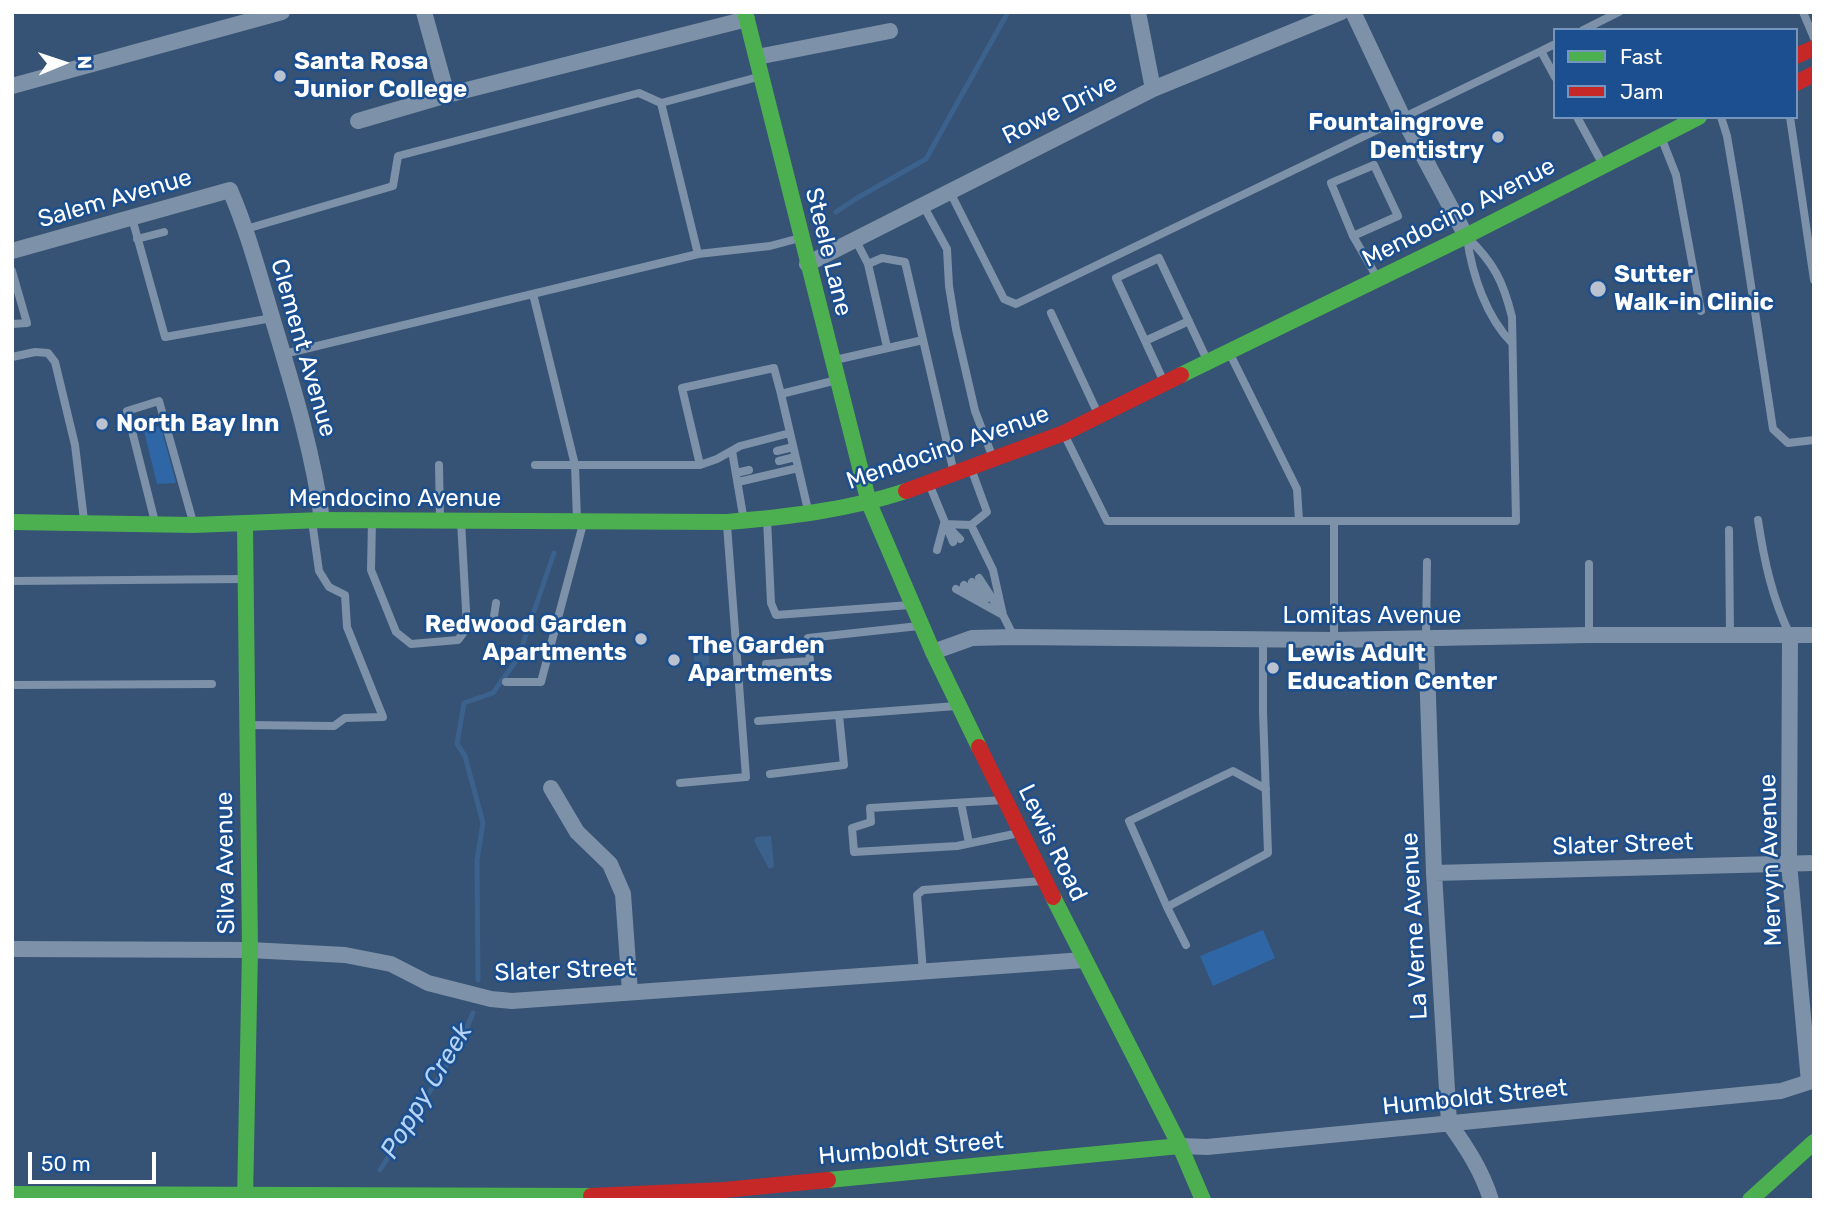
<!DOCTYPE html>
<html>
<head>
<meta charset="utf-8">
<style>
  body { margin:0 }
  #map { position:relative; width:1826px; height:1212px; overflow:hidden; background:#365274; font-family:Rubik,sans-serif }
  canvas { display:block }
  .frame { position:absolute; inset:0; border:14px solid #fff; pointer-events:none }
  .legend { position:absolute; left:1553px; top:28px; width:245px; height:91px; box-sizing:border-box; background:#1b4f8f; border:2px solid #7695bc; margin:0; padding:9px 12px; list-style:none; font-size:21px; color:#fff }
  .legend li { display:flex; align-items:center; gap:14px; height:35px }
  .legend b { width:35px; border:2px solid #7695bc }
  .north { position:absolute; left:28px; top:28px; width:70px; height:70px; -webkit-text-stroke:5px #1b4f8f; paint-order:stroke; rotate:88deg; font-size:19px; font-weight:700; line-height:28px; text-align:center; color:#fff }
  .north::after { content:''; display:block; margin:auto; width:24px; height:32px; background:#fff; clip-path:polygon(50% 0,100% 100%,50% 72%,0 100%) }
  .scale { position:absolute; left:28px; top:1152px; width:128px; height:32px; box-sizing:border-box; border:4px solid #fff; border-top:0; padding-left:9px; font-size:21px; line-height:24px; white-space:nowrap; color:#fff; -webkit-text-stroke:5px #1b4f8f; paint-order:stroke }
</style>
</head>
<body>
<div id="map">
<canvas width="1826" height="1212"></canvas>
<div class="frame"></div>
<ul class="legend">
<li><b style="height:9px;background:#4caf50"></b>Fast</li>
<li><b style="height:9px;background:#c62828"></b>Jam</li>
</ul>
<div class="north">N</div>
<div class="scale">50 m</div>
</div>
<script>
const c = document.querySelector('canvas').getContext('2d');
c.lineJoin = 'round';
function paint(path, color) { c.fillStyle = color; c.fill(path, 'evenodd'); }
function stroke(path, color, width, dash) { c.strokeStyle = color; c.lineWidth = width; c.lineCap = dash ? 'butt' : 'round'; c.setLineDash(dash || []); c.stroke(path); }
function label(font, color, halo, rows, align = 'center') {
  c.font = font + ' Rubik,sans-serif'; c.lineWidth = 5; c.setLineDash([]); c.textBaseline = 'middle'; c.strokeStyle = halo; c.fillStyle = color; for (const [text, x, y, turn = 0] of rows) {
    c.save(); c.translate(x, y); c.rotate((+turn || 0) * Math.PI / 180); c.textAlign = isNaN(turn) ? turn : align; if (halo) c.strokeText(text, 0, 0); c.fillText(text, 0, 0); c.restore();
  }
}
const green = new Path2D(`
  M152,426L161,427L176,483L157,484L144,431Z
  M1263,930L1275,958L1213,986L1200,956Z`);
const water = new Path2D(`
  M708,641L710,671H695L693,642Z
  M771,836L774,867L769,869L754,841L756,837Z`);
const stream = new Path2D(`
  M836,212L857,198L926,159L1008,12
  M478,980L477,860L483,823L465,756L457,744L464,703L493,693L518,658L554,553
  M380,1170L460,1044L473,1013`);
const lane = new Path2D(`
  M1803,12L1814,38
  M1583,30L1619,12
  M1555,44L1541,51L1555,77
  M758,77L661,103L698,254L770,246L800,238
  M1577,117L1602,163
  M1721,117L1727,136L1739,207L1773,429L1788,443L1814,440
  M1790,117L1814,280
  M1661,137L1676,175L1701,311
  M950,192L1004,299L1016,304L1541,51
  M923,205L947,249L949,286L956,329L975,411L993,458
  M132,218L165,337L272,318
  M246,229L393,186L398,156L639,93L661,103
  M1353,236L1398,216L1374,165L1331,183L1353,236L1378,279
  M1467,238C1472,274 1486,317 1512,343
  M137,239L164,232
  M855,239L868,264
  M12,271L27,323L12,324
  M533,294L575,465L577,520
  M1051,313L1099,416
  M1145,341L1189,321
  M887,347L868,264L882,258L905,262L954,473
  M284,354L698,254
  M1230,354L1297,489L1299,521
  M12,357L35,352L48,353L55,362L75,445L84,520
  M835,360L923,340
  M1164,382L1116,278L1159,258L1208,362
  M781,394L808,510
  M1065,436L1107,521H1516L1512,317C1503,281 1494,263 1467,237
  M732,451L744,521
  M777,451L793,447
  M779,461L795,457
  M439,465L440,518
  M535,465H700L682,388L774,368L781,394L837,380
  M700,465L717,459L740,446L790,433
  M736,473L749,470
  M738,482L798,468
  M930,486L953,542
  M767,519L771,603L776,615L910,605
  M372,520L371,570L396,632L411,644L458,640L467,628
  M1758,520C1764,560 1772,598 1790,635
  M461,521L467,628L485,626L493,623L496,603
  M1334,521V640
  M155,522L127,411L159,401L193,522
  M944,524L971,525L987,512L972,471
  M971,525L993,570L1003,615
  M949,528L960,539
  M1729,530L1730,635
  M937,550L944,524
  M979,578L1003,615L1014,637
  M12,581L244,579
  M972,582L987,598
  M964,585L981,599
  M956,589L1001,614
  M1589,635V564
  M1426,639L1427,562
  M766,664L810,661L808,638L919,626
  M506,682H541L583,524
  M12,685L212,684
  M758,721L956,706
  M247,725L334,726L345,718L383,717L347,627L345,595L329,587L319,571L312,521
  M770,774L844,765L839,715
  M680,783L746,777L727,525
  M1004,800L870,808L871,822L852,828L854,852L957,846L1019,833
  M961,803L969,843
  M1167,907L1129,821L1233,771L1266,789
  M1186,945L1167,907L1268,853L1263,712V639
  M923,972L917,895L923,890L1042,881`);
const street = new Path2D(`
  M424,12L447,95
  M1138,12L1153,89
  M1353,12L1403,118L1466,236
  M757,57L890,31
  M12,86L282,12
  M358,121L447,95L747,19
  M12,251L230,190C248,232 259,274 272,317C292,384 313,451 322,520
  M807,264L1153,89L1341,12
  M1426,639L1434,873L1449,1123C1467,1148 1482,1171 1491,1200
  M933,652L972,638L1014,637L1334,640L1589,635H1814
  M551,788L577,832L610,864L623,894L630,992
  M1434,873L1814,863
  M12,949L250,950L345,955L391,964L428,983L491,999L512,1001L1084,960
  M1180,1146L1207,1147L1781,1091L1809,1082L1789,863L1790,635`);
const fast = new Path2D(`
  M745,12L869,503L933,652L979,747
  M1181,375L1466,236L1699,117
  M12,522L193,525L322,520L727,522C787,517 848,510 906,491
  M245,525L250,950L245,1200
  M1053,897L1180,1146L1203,1200
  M828,1180L1180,1146
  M12,1194L591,1196
  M1750,1200L1814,1142`);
const jam = new Path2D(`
  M1796,56L1814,48
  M1796,83L1814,74
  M906,491L1064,433L1181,375
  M979,747L1053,897
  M591,1196L724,1190L828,1180`);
const markers = [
  [280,76,7,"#b9c2ce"],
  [1498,137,7,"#b9c2ce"],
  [1598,289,9,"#b9c2ce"],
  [102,424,7,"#b9c2ce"],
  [641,639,7,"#b9c2ce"],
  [674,660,7,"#b9c2ce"],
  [1273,668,7,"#b9c2ce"]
];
const poiNames = [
  ["Santa Rosa",294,62],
  ["Junior College",294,90],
  ["Fountaingrove",1484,123,"right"],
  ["Dentistry",1484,151,"right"],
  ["Sutter",1614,275],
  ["Walk-in Clinic",1614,303],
  ["North Bay Inn",116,424],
  ["Redwood Garden",627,625,"right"],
  ["Apartments",627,653,"right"],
  ["The Garden",688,646],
  ["Apartments",688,674],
  ["Lewis Adult",1287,654],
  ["Education Center",1287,682]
];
const streetNames = [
  ["Rowe Drive",1060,110,-27],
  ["Salem Avenue",115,199,-16],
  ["Mendocino Avenue",1459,213,-27],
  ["Steele Lane",828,252,76],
  ["Clement Avenue",303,348,74],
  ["Mendocino Avenue",948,448,-19],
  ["Mendocino Avenue",395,499],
  ["Lomitas Avenue",1372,616],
  ["Lewis Road",1052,843,64],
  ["Slater Street",1623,845,-2],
  ["Mervyn Avenue",1771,860,-92],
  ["Silva Avenue",226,863,-91],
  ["La Verne Avenue",1415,926,-93],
  ["Slater Street",565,971,-2],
  ["Humboldt Street",1475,1098,-6],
  ["Humboldt Street",911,1149,-5]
];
const waterNames = [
  ["Poppy Creek",427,1091,-59]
];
paint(green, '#2f66a5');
paint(water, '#3b618d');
stroke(stream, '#3b618d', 5);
stroke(lane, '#7d92a8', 8);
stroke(street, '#7d92a8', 16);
stroke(fast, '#4caf50', 16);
stroke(jam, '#c62828', 16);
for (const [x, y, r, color] of markers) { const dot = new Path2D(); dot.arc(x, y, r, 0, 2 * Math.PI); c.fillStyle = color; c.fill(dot); stroke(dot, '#1b4f8f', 2.5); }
label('bold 24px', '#fff', '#1b4f8f', poiNames, 'left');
label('24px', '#fff', '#1b4f8f', streetNames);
label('italic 26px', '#b5d3f5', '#1b4f8f', waterNames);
</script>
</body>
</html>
